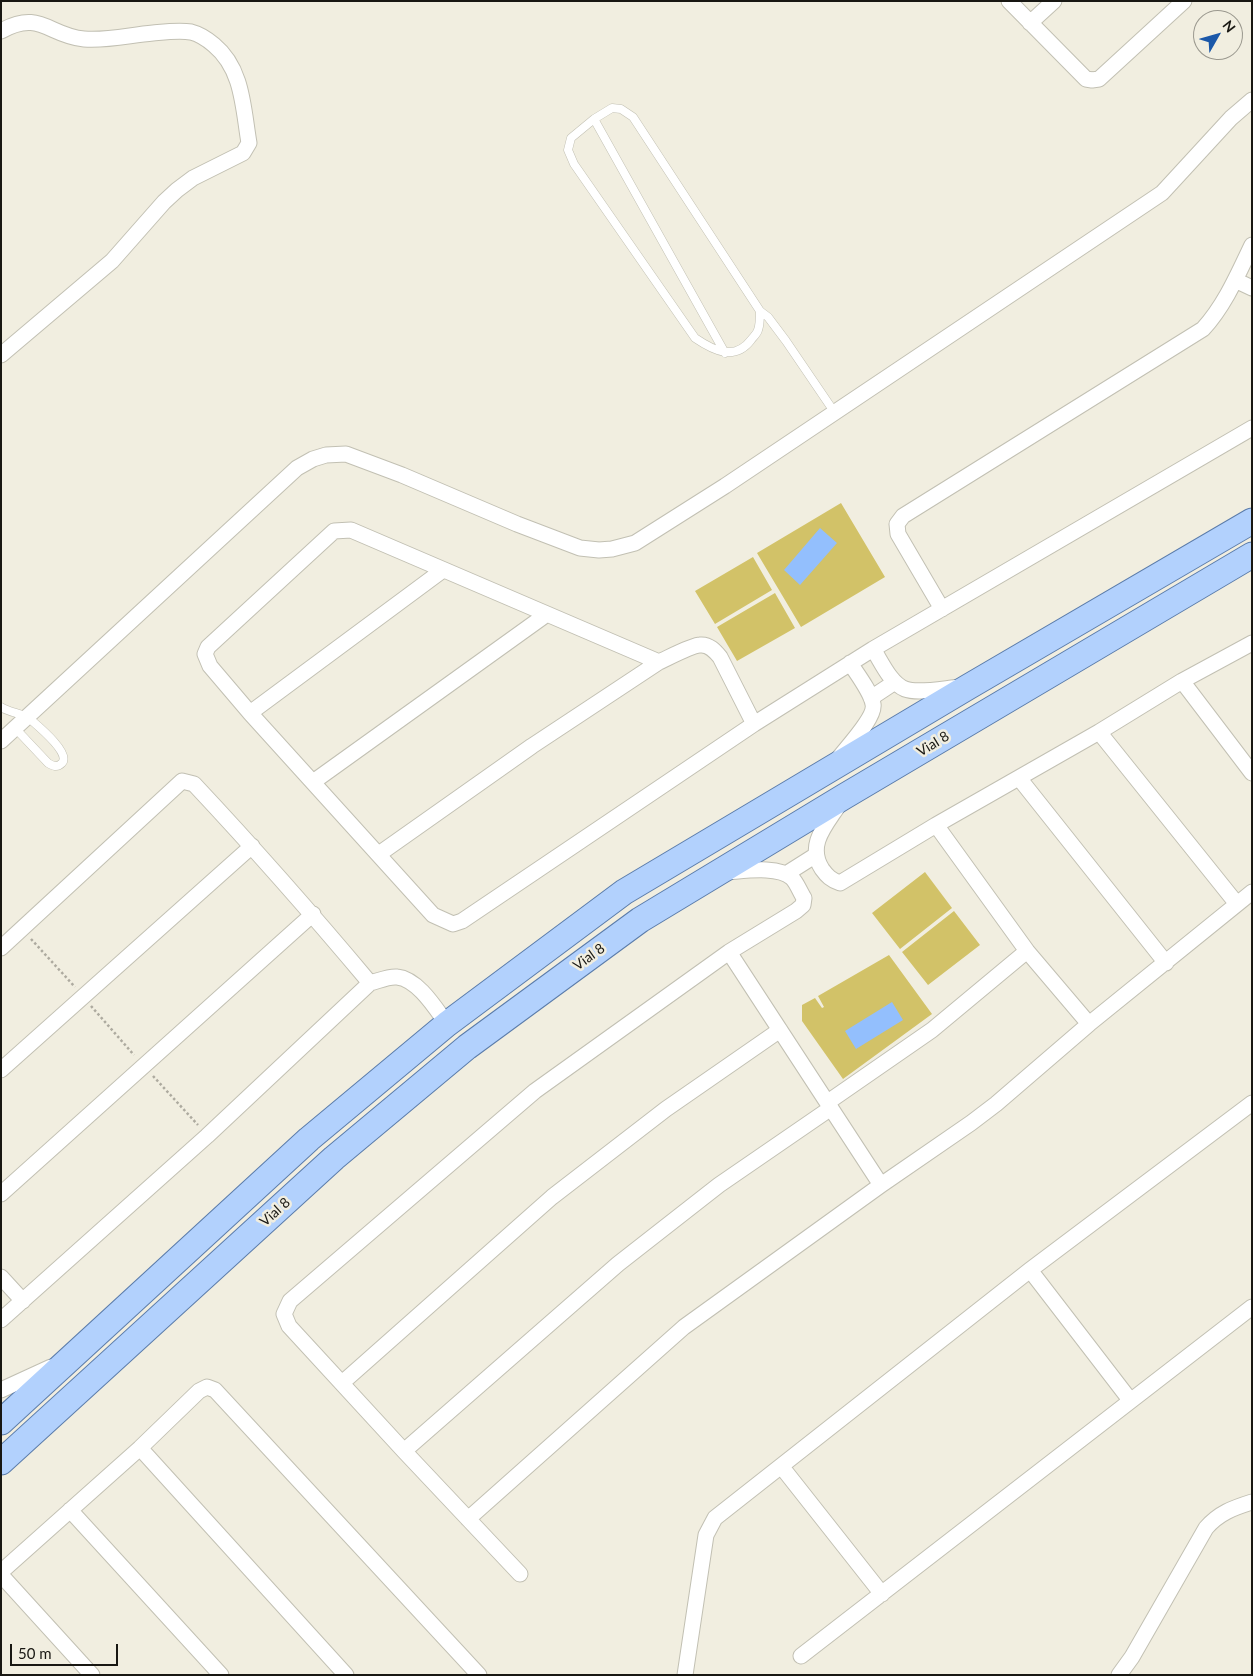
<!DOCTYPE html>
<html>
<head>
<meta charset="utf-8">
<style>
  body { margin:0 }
  #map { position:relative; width:1253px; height:1676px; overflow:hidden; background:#f1eee0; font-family:Lato,sans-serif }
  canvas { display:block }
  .frame { position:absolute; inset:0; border:2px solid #181712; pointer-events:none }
  .north { position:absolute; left:1193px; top:10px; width:50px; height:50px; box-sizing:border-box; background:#f1eee0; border:1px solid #9a988e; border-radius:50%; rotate:52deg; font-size:14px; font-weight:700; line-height:20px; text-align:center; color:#181712 }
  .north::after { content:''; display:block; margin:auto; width:18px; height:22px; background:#1b58a9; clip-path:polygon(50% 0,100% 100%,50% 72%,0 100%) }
  .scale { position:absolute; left:10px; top:1644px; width:108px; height:22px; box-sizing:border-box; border:2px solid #181712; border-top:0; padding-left:6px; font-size:15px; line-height:18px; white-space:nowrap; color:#181712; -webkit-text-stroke:4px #f1eee0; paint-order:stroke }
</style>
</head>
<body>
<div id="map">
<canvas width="1253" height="1676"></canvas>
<div class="frame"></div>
<div class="north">N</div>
<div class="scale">50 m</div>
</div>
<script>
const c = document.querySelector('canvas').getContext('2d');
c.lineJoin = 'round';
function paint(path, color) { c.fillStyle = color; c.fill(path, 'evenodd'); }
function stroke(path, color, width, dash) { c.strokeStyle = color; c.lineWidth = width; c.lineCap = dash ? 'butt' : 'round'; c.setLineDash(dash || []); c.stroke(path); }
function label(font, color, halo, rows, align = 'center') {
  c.font = font + ' Lato,sans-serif'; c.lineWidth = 5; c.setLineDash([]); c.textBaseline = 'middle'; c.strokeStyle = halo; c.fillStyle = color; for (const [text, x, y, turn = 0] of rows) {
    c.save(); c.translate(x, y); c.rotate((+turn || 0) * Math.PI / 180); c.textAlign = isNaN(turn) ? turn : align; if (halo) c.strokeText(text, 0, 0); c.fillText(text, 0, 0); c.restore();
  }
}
const green = new Path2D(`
  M841,503L885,577L801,627L757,553Z
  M753,557L772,590L715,624L695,591Z
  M775,593L795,628L737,661L717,627Z
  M925,872L952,908L900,949L872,913Z
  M954,911L980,945L928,985L902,952Z
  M889,955L932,1014L843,1079L802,1021V1005L815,998L822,1008L824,1007L818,996Z`);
const water = new Path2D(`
  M820,528L837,543L800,585L784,570Z
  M892,1002L903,1020L856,1049L845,1031Z`);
const path = new Path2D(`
  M31,939L75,987
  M91,1006L134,1055
  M153,1076L198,1125`);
const service = new Path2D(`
  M594,119L725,353
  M760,311C760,317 760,325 758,330C757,334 753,337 751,340C735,361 714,351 695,338L574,164L568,150L571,138L594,119L612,108L621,109L633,117L760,311L768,317L786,341L835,413
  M1,707C10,713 23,713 30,719C38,726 71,753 62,763C57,768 53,766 48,763L15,728`);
const minor = new Path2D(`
  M1009,1L1086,79L1092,80L1099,79L1184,1
  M1030,23L1054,1
  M1,31C40,9 49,36 84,39C107,41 130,35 153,33C164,32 179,30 191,32C199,34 207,39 214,45C243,69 243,108 249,143L243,153L193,178L177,190L164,202L112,261L1,355
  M1235,280L1252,288
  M942,609L898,534L897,524L903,516L1203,329C1225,305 1238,274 1252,245
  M873,649C881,661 890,683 905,689C918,694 946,688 961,687
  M1182,681L1252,773
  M871,698L895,682
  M250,713L443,570
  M754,724L720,657C715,651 709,644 700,645C692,645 668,658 659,662L351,530L334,531L208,647L205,654L210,666L250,713L433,915L453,924L462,921L754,724L873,649L1252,428
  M1099,732L1237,904
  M1,741L297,468L313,459L326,455L346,454L402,475L517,524L580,548L599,550L612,549L635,543L725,486L1162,193L1231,118L1252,100
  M838,759C847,747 876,717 873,704C871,692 857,674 850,663
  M1019,778L1166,963
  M313,782L547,614
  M840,803C827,824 806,844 822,869C827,876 831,880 840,883L936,825L1099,732L1182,681L1252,643
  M936,825L1027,951L1089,1024
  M379,854L532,746L659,662
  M786,874L816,855
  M1,948L182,781L194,784C255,849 313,915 370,983
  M729,952L881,1185
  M1,1070L252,846
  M828,1102L932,1030L1027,951
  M1,1194L313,914
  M1030,1270L1130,1400
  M1,1277L23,1301
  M1,1320L207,1136L370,983C378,981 389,976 397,977C418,979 436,1009 447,1024
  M342,1383L552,1197L666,1109L780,1030
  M1,1390L51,1367
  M140,1448L346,1675
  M404,1451L618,1264L719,1185L831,1108
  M781,1466L882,1594
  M70,1510L221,1675
  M468,1519L684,1327L881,1185L971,1123L996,1104L1089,1024L1252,892
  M1,1572L140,1448L199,1391L207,1387L215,1390L479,1675
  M520,1574L404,1451L289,1326L284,1314L290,1301L535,1091L729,952L796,911L803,905L804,898C800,892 797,883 792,878C778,865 743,871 726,872
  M1,1575L92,1675
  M801,1656L1252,1307
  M685,1675L706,1535L715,1518L1030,1270L1252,1103
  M1119,1675L1132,1657L1206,1528C1219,1513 1233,1508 1252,1502`);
const primary = new Path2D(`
  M1,1422L309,1139L447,1024L624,892L968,687L1252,521
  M1,1462L334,1158L467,1047L640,920L845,796L1252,555`);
const streetNames = [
  ["Vial 8",933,744,-31],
  ["Vial 8",589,957,-36],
  ["Vial 8",275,1212,-42]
];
paint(green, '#d2c268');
paint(water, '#93bffd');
stroke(service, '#c2c0b3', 9);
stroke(minor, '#c2c0b3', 17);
stroke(primary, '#5b7caa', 27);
stroke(path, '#adaa9f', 2.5, [2.5, 2.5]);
stroke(service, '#fff', 8);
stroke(minor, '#fff', 15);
stroke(primary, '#b2d1fd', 25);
label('14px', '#181712', '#f1eee0', streetNames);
</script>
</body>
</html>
